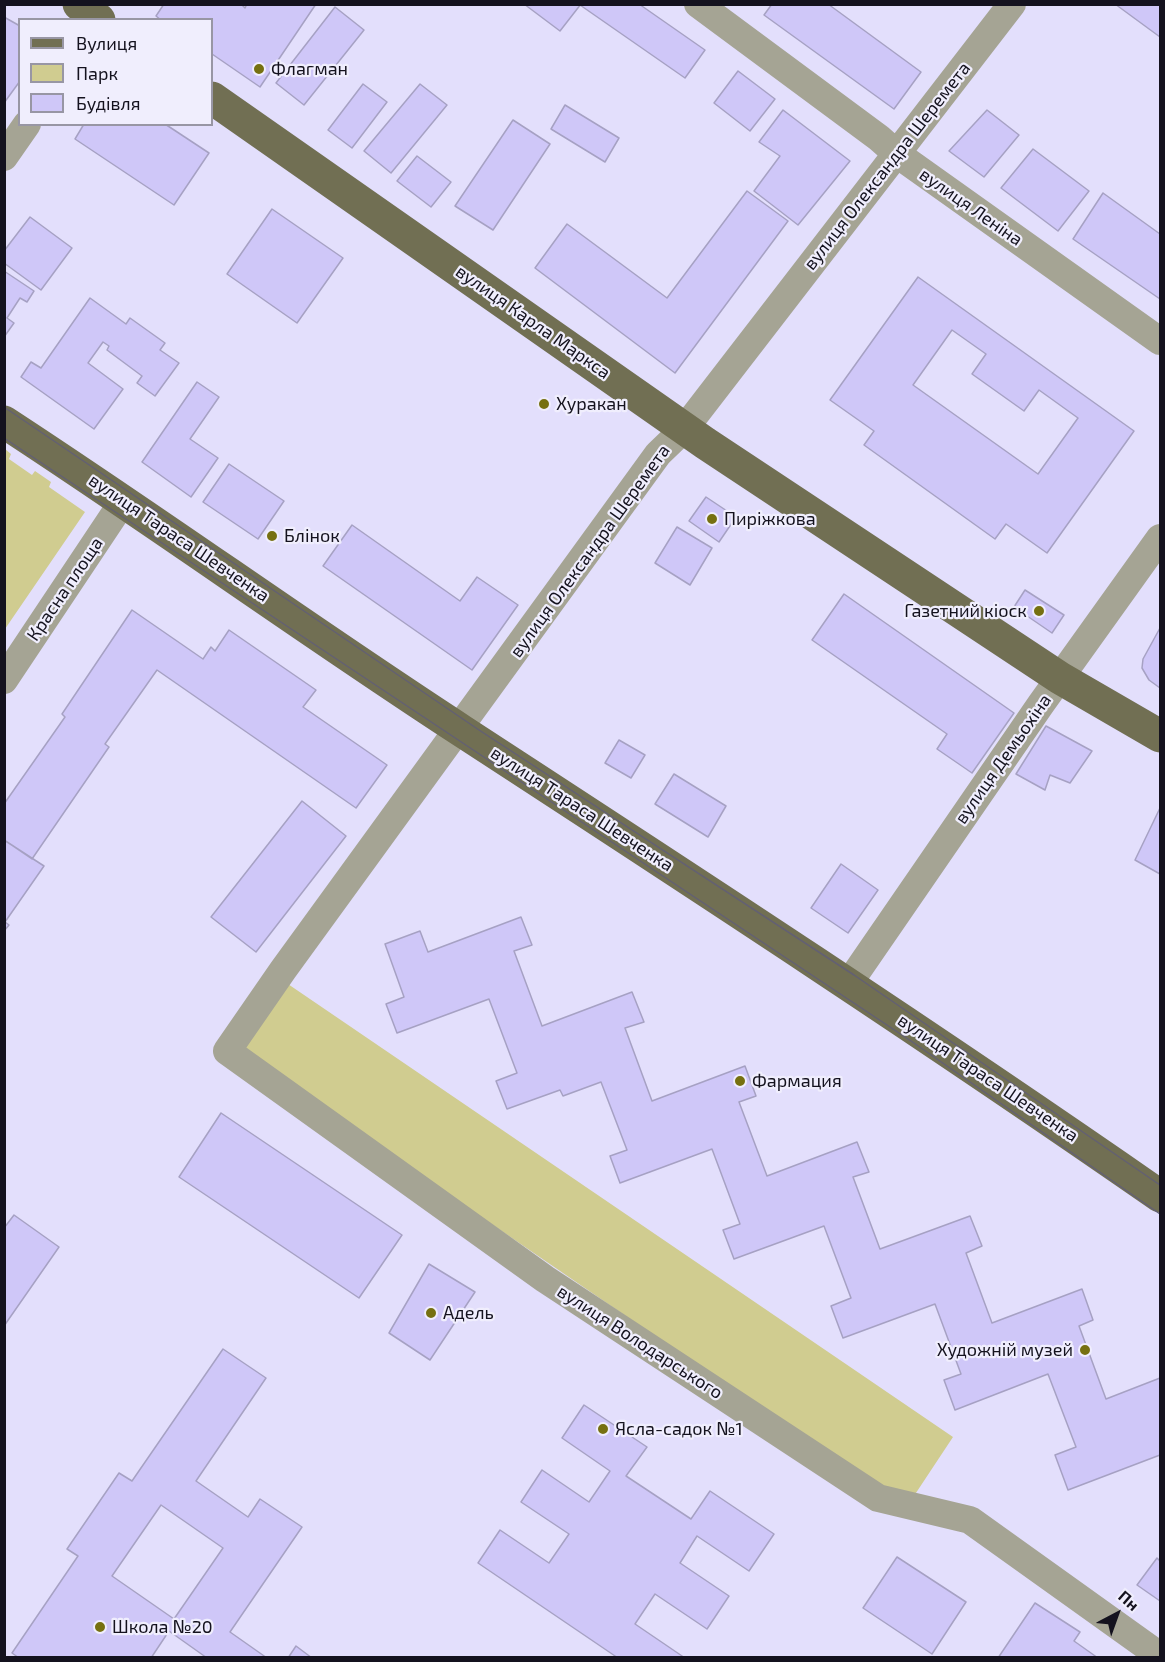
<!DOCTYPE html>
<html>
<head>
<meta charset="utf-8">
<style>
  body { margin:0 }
  #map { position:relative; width:1165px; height:1662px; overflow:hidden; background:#e3dffc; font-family:"Exo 2",sans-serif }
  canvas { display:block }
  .frame { position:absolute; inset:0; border:6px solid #14121e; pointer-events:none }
  .legend { position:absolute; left:18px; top:18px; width:195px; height:108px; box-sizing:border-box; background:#f0eefd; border:2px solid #9896a4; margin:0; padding:8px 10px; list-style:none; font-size:18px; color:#14121e }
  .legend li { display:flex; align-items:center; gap:12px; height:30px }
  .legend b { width:30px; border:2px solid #9896a4 }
  .north { position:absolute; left:1087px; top:1584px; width:60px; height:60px; -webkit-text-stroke:4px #f0eefd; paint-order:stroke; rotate:41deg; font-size:16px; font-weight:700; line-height:24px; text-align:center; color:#14121e }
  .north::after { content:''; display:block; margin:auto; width:21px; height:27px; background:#14121e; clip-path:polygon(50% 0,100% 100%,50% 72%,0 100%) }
</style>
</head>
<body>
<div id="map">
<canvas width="1165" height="1662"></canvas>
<div class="frame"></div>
<ul class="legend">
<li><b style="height:8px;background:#716f53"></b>Вулиця</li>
<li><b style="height:16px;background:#d0cc90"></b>Парк</li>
<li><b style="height:16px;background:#cfc7f8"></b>Будівля</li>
</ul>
<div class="north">Пн</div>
</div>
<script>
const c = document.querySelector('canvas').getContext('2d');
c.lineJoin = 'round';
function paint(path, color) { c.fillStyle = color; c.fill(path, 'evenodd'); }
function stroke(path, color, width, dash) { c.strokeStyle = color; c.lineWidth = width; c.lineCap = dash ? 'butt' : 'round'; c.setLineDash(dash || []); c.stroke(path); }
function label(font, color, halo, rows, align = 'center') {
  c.font = font + ' "Exo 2",sans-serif'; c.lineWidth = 4.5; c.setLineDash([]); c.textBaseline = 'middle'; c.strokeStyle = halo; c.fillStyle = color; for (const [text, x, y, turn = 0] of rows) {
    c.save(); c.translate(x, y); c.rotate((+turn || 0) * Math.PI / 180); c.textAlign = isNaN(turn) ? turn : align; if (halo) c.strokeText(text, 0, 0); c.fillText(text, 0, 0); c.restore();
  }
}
const green = new Path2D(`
  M5,449L11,454L9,459L32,475L35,471L51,482L49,487L85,512L5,629Z
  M285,982L953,1437L906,1508L236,1049Z`);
const building = new Path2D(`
  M164,4H241L245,8L247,4H316L260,87L212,54V20H161L156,16Z
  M524,4H581L560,31Z
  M639,4L705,50L685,78L580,5Z
  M772,4H828L921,72L894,109L764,15Z
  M1115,4H1160V37Z
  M335,7L364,30L304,105L276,83Z
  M4,17L20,26V81L4,103Z
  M738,71L775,99L750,131L714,103Z
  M363,84L387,102L352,148L328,130Z
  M420,84L447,105L391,173L364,151Z
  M565,105L619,138L605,162L551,129Z
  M783,110L850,161L798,225L754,191L780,156L759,142Z
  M987,110L1019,135L984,177L949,151Z
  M513,120L550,144L493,230L455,206Z
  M84,124H165L209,153L174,205L75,139Z
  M1033,149L1089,191L1058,231L1001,188Z
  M417,156L451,182L431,207L397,181Z
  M747,191L788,221L675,373L535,268L567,224L667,298Z
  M1103,193L1160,234V299L1073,239Z
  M272,209L343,258L297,323L227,274Z
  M30,217L72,248L41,290L4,263V251Z
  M4,271L34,291L27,302L20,298L7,318L14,323L4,337Z
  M918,277L1134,431L1047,553L1006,524L995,539L864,445L874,431L830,400ZM952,330L986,354L972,374L1024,411L1039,390L1078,418L1038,474L913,385Z
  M90,298L126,324L130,318L165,343L160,350L179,363L155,396L137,383L142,376L107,350L109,346L103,342L88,363L123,389L94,429L21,377L31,362L41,368Z
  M197,382L219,397L190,439L218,458L191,497L142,462Z
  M229,464L284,501L258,539L203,502Z
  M706,497L736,517L719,542L689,521Z
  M352,525L460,601L477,577L518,605L472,670L323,566Z
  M677,527L712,548L690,585L655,563Z
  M1025,590L1064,615L1052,633L1014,607Z
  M844,594L1014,713L972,773L937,749L947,734L812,640Z
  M132,610L203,659L211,647L215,651L229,630L316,690L303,707L387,765L356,808L157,670L105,744L109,747L32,859L4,840V804L65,717L62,714Z
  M1160,628V688L1149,680L1142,668L1143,659Z
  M1046,726L1092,751L1070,783L1050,775L1045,790L1016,774Z
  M619,740L645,755L631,778L605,763Z
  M674,774L726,806L708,837L655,804Z
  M302,801L346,836L256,952L211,917Z
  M1160,808V874L1135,860Z
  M4,840L44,866L5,922L9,925L4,931Z
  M841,864L878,890L848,933L811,908Z
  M521,917L532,945L514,951L542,1026L632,992L644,1022L625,1028L652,1101L745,1066L756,1096L739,1102L767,1176L857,1142L869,1172L853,1177L880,1249L970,1216L982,1246L966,1253L992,1323L1082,1289L1093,1320L1079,1326L1106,1399L1160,1378V1455L1068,1490L1055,1455L1076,1447L1048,1374L955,1410L944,1380L961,1374L935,1304L843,1338L831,1306L851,1298L824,1226L734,1259L723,1230L740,1224L712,1149L620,1183L610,1156L627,1150L601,1082L563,1096L560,1090L507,1109L496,1081L517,1073L489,999L397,1033L386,1004L404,997L385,944L420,931L428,952Z
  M221,1113L402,1235L359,1298L179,1177Z
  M14,1215L59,1247L4,1326V1228Z
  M429,1264L475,1292L430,1360L389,1333Z
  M223,1349L266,1378L196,1481L248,1517L260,1499L302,1527L230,1632L267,1658H207L169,1631L151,1658H19L12,1653L78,1556L67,1549L119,1473L132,1481ZM161,1505L223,1548L174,1619L112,1576Z
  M584,1405L647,1447L626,1476L691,1519L710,1491L774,1534L749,1571L697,1536L680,1563L729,1596L707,1629L655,1594L635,1624L685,1658H618L478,1563L500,1530L549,1563L569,1534L521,1502L542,1470L589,1502L610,1471L562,1438Z
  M897,1557L966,1602L932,1654L863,1608Z
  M1157,1558L1160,1561V1601L1137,1585Z
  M1035,1603L1080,1632L1074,1641L1098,1658H998Z
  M296,1646L312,1658H288Z`);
const minor = new Path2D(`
  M698,4L879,138L897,154L1160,341
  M1012,4L685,428L658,454L283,970L227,1051L545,1279L878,1498L970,1520L1160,1656
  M4,157L27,124
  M4,680L116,512L131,505
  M849,983L1041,704L1160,538`);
const major = new Path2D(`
  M79,4L99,20
  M212,98L705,443L1060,678L1160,736
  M4,422C159,523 308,631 462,731C697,884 931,1037 1160,1196`);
const tram = new Path2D(`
  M4,407L479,730L854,975L1160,1185
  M4,438L911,1041L1160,1214`);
const markers = [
  [259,69,6,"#767011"],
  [544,404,6,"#767011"],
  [712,519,6,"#767011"],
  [272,536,6,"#767011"],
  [1039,611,6,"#767011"],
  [740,1081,6,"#767011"],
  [431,1313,6,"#767011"],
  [1085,1350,6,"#767011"],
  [603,1429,6,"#767011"],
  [100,1627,6,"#767011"]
];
const poiNames = [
  ["Флагман",271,69],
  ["Хуракан",556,404],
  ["Пиріжкова",724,519],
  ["Блінок",284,536],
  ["Газетний кіоск",1027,611,"right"],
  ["Фармация",752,1081],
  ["Адель",443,1313],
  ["Художній музей",1073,1350,"right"],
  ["Ясла-садок №1",615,1429],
  ["Школа №20",112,1627]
];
const streetNames = [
  ["вулиця Олександра Шеремета",887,166,-52],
  ["вулиця Леніна",971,207,35],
  ["вулиця Карла Маркса",533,322,35],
  ["вулиця Тараса Шевченка",179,538,34],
  ["вулиця Олександра Шеремета",590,551,-54],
  ["Красна площа",65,589,-56],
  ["вулиця Демьохіна",1003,759,-55],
  ["вулиця Тараса Шевченка",582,809,33],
  ["вулиця Тараса Шевченка",988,1078,34],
  ["вулиця Володарського",640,1342,33]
];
paint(green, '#d0cc90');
paint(building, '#cfc7f8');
stroke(building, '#a6a1c3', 1.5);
stroke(minor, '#a5a494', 28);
stroke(major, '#716f53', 33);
stroke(tram, '#636073', 1.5);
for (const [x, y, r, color] of markers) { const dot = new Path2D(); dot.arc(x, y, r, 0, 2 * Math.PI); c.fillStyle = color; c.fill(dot); stroke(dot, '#f0eefd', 2); }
label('18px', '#14121e', '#f0eefd', poiNames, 'left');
label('18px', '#14121e', '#f0eefd', streetNames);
</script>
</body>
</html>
